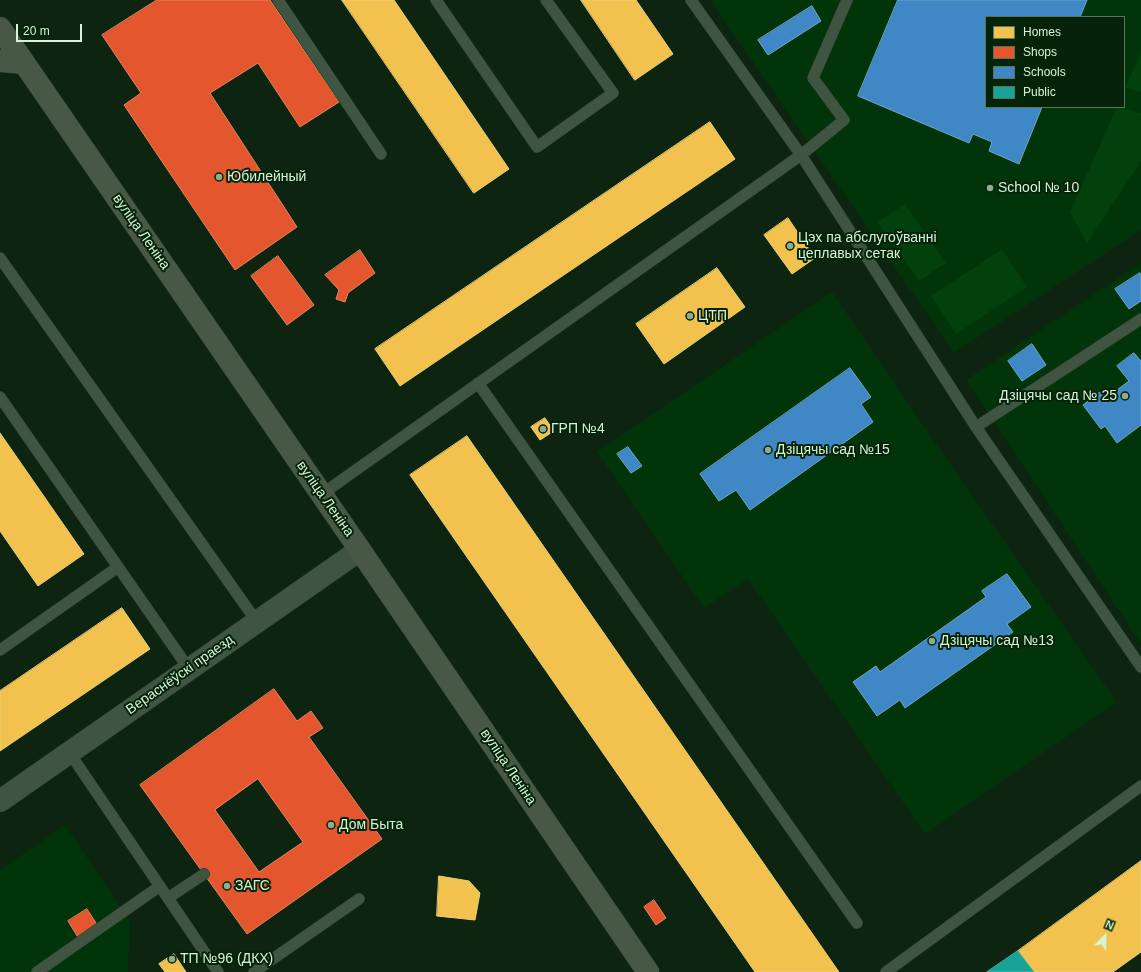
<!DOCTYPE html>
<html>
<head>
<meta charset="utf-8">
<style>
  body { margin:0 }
  #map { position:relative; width:1141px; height:972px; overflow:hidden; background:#0c2410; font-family:Arial,sans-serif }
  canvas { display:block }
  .legend { position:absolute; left:985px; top:16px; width:140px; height:92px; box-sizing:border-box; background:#052308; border:1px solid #58765a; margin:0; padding:5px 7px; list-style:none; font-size:12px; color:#d5f3d5 }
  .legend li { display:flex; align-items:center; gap:8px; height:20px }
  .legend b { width:20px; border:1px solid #58765a }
  .north { position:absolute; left:1085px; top:916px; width:40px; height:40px; -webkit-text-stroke:3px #052308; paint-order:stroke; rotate:23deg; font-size:11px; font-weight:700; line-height:16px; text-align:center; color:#d5f3d5 }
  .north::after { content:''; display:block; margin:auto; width:14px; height:18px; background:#d5f3d5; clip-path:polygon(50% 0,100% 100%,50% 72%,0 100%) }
  .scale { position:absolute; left:16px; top:24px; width:66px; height:18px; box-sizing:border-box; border:2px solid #d5f3d5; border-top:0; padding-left:5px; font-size:12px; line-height:14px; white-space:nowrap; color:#d5f3d5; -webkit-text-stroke:3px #052308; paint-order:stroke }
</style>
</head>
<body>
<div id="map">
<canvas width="1141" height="972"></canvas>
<ul class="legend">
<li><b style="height:11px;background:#f2c14e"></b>Homes</li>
<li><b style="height:11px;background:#e4572e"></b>Shops</li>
<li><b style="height:11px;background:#3f88c5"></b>Schools</li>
<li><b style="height:11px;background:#17a398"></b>Public</li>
</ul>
<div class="north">N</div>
<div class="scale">20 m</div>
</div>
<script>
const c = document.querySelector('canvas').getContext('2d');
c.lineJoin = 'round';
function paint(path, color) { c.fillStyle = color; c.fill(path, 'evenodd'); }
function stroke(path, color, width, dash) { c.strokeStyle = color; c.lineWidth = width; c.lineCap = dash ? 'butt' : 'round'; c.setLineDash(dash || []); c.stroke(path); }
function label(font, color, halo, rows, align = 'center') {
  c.font = font + ' Arial,sans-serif'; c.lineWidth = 4; c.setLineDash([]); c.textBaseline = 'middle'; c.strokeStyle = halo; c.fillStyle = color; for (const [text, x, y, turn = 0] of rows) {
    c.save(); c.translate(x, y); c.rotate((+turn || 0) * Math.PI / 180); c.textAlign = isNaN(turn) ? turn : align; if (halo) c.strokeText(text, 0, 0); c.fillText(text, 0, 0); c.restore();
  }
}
const built = new Path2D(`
  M710,0H1141V230L954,353ZM986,17H1124V107H986Z
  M1141,263V644L966,380Z
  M832,292L939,448L1117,702L925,834L748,579L704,608L597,452Z
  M65,825L130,921L128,972H0V870Z`);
const green = new Path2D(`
  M1141,52V92L1125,88Z
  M1117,107L1141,113V161L1087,243L1070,212Z
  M905,204L946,263L919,281L878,222Z
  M1002,249L1027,287L956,334L931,296Z`);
const homes = new Path2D(`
  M342,0H394L509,169L474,193Z
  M581,0H636L673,54L635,80Z
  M710,122L735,159L400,386L375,349Z
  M788,218L815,258L792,274L764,235Z
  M717,268L745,307L664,364L636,324Z
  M545,418L554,431L540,440L531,427Z
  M0,433L84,554L38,586L0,531Z
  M467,436L839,972H755L410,475Z
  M122,608L150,649L0,751V691Z
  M1141,861V952L1113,972H1034L1018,951Z
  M439,876L469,881L480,893L475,920L437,916Z
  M174,954L186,972H165L159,964Z`);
const shops = new Path2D(`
  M157,0H270L339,102L300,127L258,63L210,93L297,227L235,270L124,105L141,93L102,35Z
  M360,250L375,273L348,293L345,302L336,299L339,290L325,275Z
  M278,256L314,305L287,325L251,276Z
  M274,689L297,721L311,711L323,728L309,737L382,839L247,934L140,785ZM258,779L303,842L259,872L215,810Z
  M654,900L666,918L656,925L644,907Z
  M87,909L98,926L79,939L68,921Z`);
const schools = new Path2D(`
  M898,0H1087L1080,17H986V107H1042L1019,164L989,151L992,142L973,134L969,143L858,96Z
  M812,6L821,21L768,55L758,40Z
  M1140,273L1141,275V301L1129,309L1115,289Z
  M1032,344L1046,365L1022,381L1008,361Z
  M1134,353L1141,361V425L1117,443L1105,426L1101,429L1083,405L1100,392L1105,399L1129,381L1117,366Z
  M850,368L871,397L861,404L873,422L750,510L736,490L719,501L700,474Z
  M628,447L642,466L631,473L617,454Z
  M1007,574L1031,607L1007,624L1013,632L905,708L900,700L877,716L853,682L876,666L880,672L986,597L982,591Z`);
const public = new Path2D(`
  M1018,951L1034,972H987Z`);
const lane = new Path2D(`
  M278,0L381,154
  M436,0L537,147L613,93L546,0
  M691,0L801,155L844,120L813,78L847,0
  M0,258L257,622
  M478,383L857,923
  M0,397L189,669
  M976,427L1141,319
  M322,494L801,155L976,427L1141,667
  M0,650L118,567
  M69,752L218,972
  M168,898L204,874
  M37,972L160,886
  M254,972L359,899
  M886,972L1141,786`);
const street = new Path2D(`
  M0,801L360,550`);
const secondary = new Path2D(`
  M0,28L360,550L648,972
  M0,61L24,63`);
const markers = [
  [219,177,4,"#8fab90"],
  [990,188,4,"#8fab90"],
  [790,246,4,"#8fab90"],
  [690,316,4,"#8fab90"],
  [1125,396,4,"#8fab90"],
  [543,429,4,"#8fab90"],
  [768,450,4,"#8fab90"],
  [932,641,4,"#8fab90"],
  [331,825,4,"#8fab90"],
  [227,886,4,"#8fab90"],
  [172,959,4,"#8fab90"]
];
const poiNames = [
  ["Юбилейный",227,177],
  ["School № 10",998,188],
  ["Цэх па абслугоўванні",798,238],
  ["цеплавых сетак",798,254],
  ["ЦТП",698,316],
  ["Дзіцячы сад № 25",1117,396,"right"],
  ["ГРП №4",551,429],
  ["Дзіцячы сад №15",776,450],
  ["Дзіцячы сад №13",940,641],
  ["Дом Быта",339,825],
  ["ЗАГС",235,886],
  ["ТП №96 (ДКХ)",180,959]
];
const streetNames = [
  ["вуліца Леніна",141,232,55],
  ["вуліца Леніна",325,499,55],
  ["Вераснёўскі праезд",180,675,-35],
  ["вуліца Леніна",508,767,56]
];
paint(built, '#02340a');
paint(green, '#02400d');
paint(homes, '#f2c14e');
stroke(homes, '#e9d076', 1);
paint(shops, '#e4572e');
stroke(shops, '#e08660', 1);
paint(schools, '#3f88c5');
stroke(schools, '#6ca8ca', 1);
paint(public, '#17a398');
stroke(public, '#50bbaa', 1);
stroke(lane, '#2a3b2b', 12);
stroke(street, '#2a3b2b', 23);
stroke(secondary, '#2a3b2b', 23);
stroke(lane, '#3f5441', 11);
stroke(street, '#3f5441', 22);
stroke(secondary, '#475944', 22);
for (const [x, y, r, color] of markers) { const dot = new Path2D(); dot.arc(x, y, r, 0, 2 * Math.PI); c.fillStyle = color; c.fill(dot); stroke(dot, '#052308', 1.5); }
label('14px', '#d5f3d5', '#052308', poiNames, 'left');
label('14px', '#d5f3d5', '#052308', streetNames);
</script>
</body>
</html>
